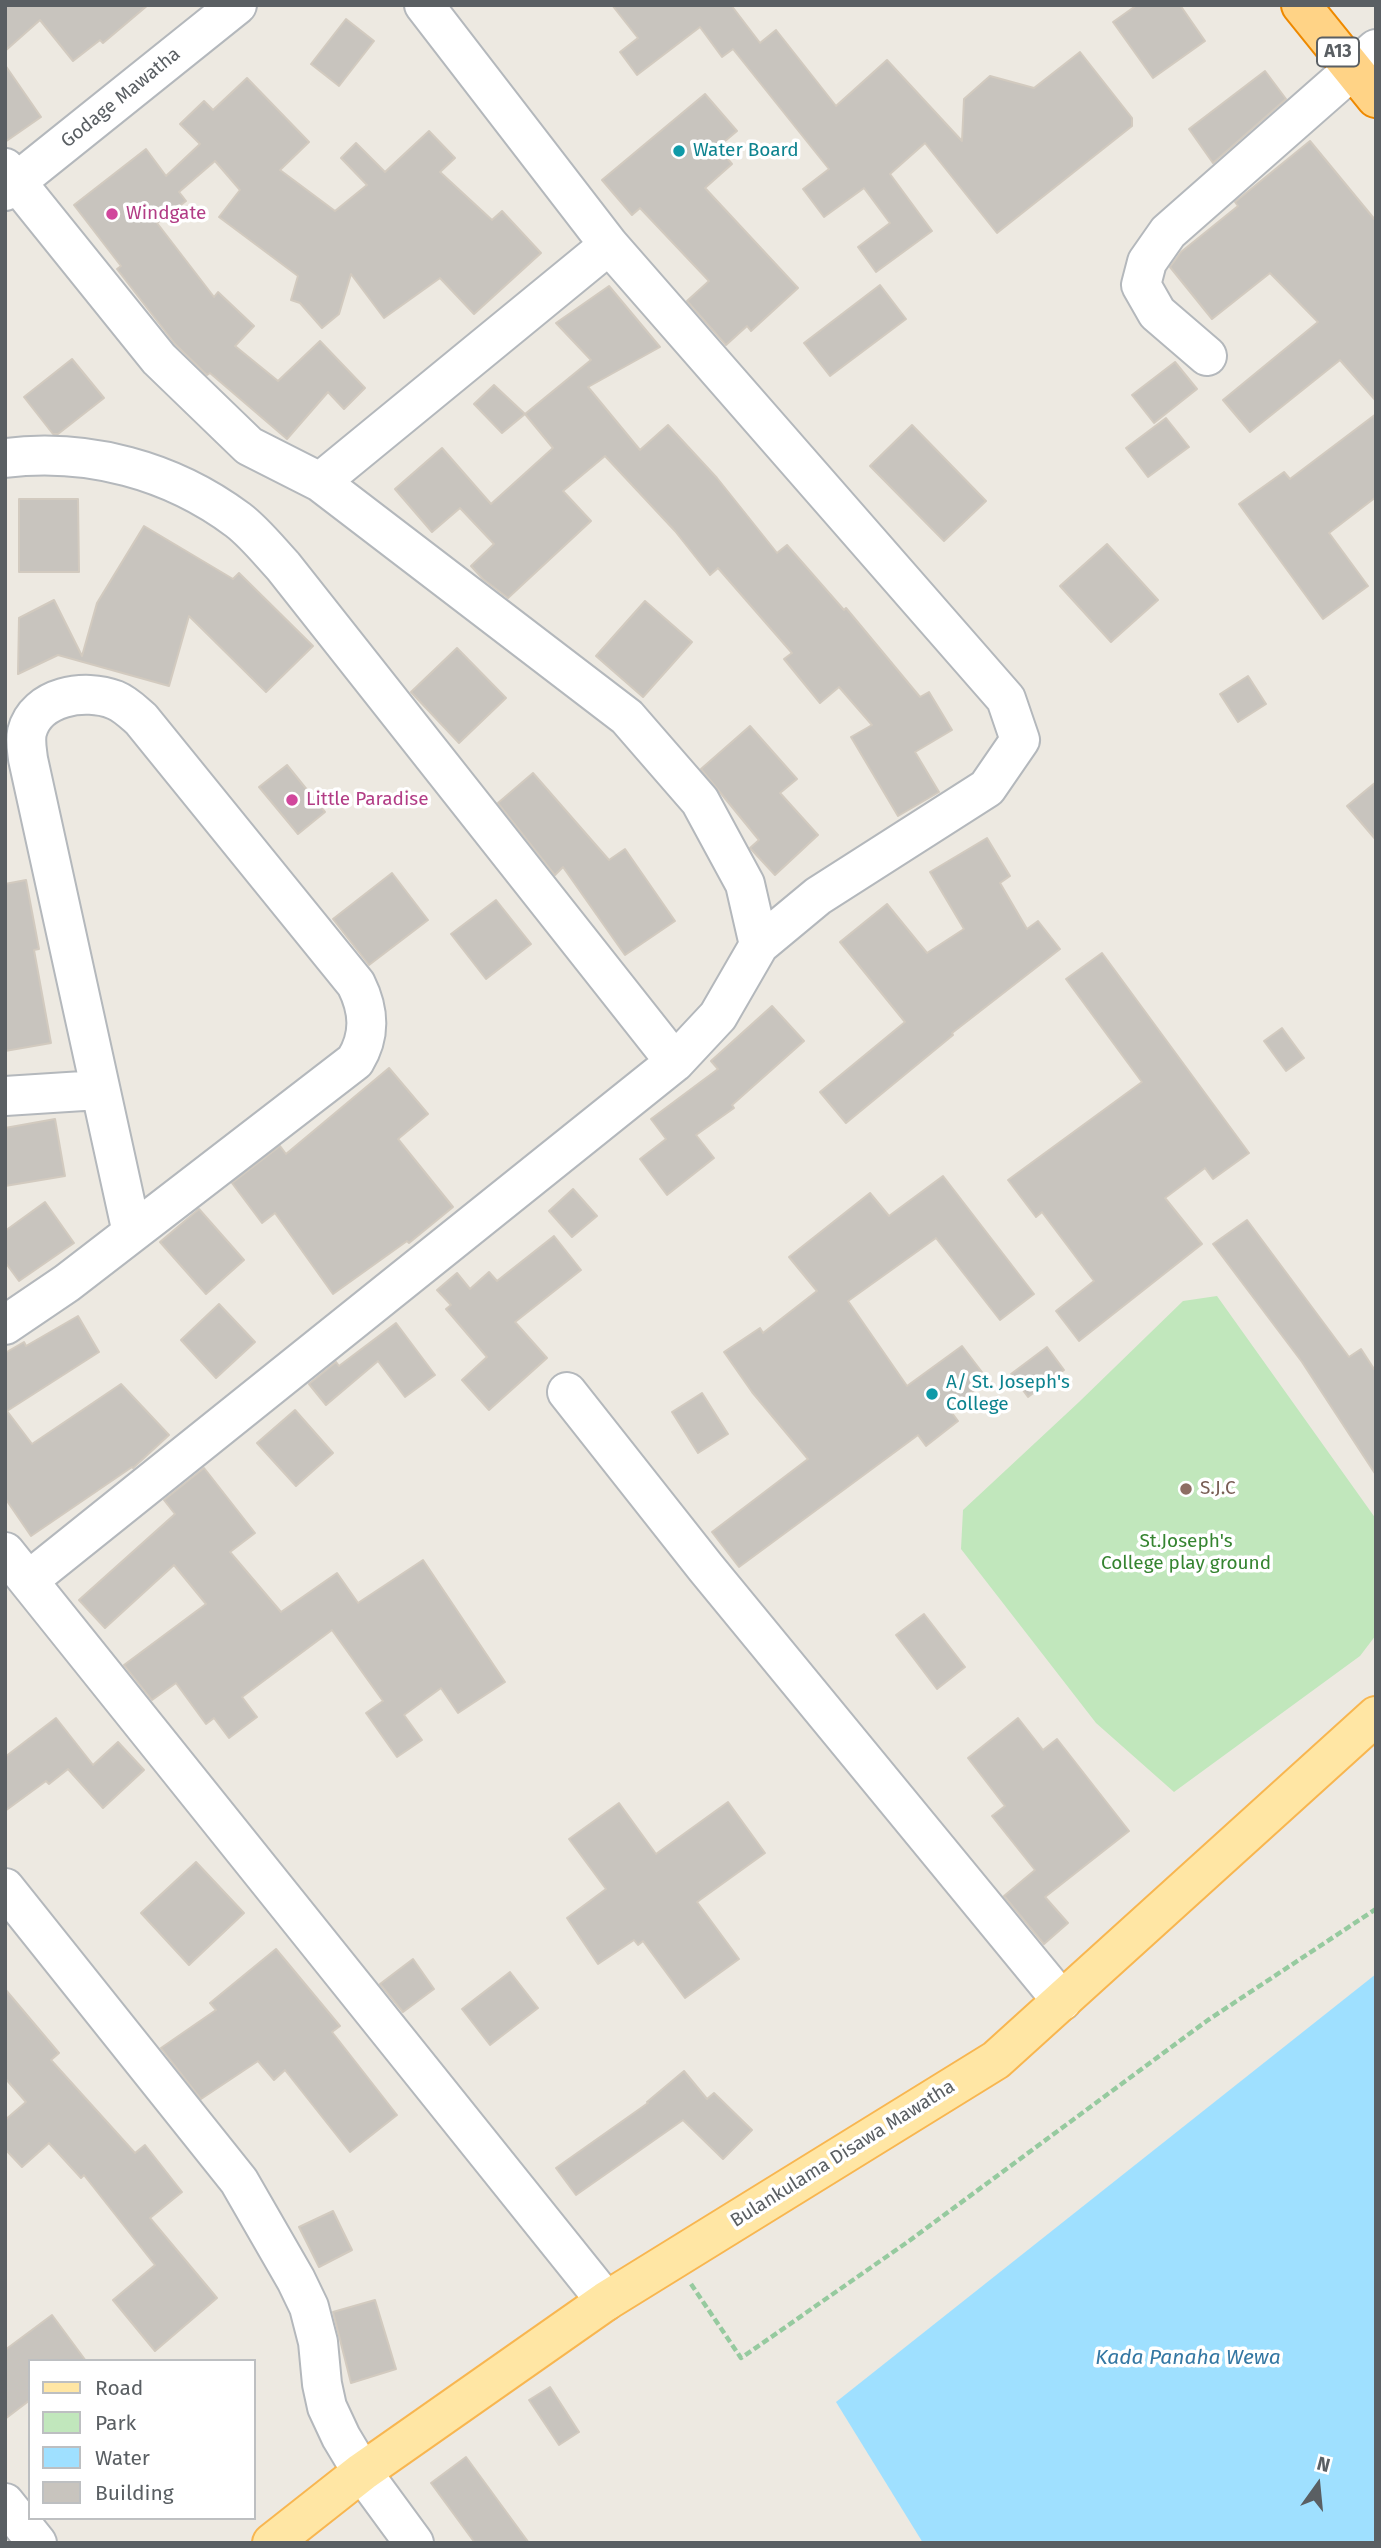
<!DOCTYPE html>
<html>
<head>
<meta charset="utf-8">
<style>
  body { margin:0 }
  #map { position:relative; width:1381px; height:2548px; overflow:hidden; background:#ede9e1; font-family:"Fira Sans",sans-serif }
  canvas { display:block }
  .frame { position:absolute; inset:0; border:7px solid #5a5f63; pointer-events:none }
  .legend { position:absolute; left:28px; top:2359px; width:228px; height:161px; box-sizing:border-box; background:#fff; border:2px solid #bdbfc1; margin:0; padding:9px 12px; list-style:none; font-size:21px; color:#5a5f63 }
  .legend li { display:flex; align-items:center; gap:14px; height:35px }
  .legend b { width:35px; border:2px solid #bdbfc1 }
  .north { position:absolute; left:1283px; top:2450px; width:70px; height:70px; -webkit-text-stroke:5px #fff; paint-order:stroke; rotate:15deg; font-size:19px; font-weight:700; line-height:28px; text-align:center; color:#5a5f63 }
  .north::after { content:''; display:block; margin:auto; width:24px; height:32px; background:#5a5f63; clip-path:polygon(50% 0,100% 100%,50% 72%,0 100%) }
</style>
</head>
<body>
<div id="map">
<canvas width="1381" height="2548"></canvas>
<div class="frame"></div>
<ul class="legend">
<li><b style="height:9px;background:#ffe6a4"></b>Road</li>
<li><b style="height:19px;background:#c1e7bc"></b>Park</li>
<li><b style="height:19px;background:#9fe0ff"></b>Water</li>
<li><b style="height:19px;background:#c8c4be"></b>Building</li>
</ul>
<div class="north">N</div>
</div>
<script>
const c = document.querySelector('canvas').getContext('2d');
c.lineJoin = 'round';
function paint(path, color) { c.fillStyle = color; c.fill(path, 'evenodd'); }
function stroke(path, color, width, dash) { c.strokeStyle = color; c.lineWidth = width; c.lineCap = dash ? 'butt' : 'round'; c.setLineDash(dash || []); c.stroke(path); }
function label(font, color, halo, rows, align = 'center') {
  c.font = font + ' "Fira Sans",sans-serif'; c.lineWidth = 7; c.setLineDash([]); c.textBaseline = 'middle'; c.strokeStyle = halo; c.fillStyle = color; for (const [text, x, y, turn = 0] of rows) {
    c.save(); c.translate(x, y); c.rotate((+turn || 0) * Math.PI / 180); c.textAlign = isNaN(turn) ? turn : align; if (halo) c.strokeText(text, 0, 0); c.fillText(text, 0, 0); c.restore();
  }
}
const green = new Path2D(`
  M1217,1296L1376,1519V1635L1360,1656L1174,1792L1096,1723L961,1549L963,1510L1079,1402L1183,1301Z`);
const water = new Path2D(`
  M1376,1974V2543H923L836,2402Z`);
const building = new Path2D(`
  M5,5H148L103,43L100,40L73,61L40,20L5,51Z
  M612,5H731L760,43L776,30L836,106L887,60L962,141L964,99L990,76L1034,88L1080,52L1132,118V126L997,233L925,143L890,174L932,231L876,272L858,247L890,223L864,188L824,217L803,189L829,169L733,49L722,57L700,27L637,75L620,52L638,38Z
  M1137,5H1180L1205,41L1153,78L1113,22Z
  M346,19L374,41L339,86L311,64Z
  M5,65L41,117L5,142Z
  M1265,71L1286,99L1213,163L1189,129Z
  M247,78L309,142L280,170L335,211L367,185L341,158L356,143L385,172L429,131L455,158L440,172L492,220L502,211L541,253L474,314L440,278L384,318L351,274L339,314L322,328L300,303L291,300L298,276L219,217L240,190L215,161L179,192L186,201L157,223L214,297L218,292L254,326L235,346L278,381L320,341L365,388L344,409L328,392L287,439L210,373L207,375L175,344L117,269L121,266L74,205L146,149L166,176L200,144L180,124L204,101L213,110Z
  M705,94L737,131L718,147L732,164L705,188L798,288L751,331L747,326L726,345L687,301L709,281L640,208L632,215L602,180Z
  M1310,141L1376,221V401L1340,360L1250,432L1223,400L1318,322L1270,273L1212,319L1170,267L1181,252L1238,206L1235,202Z
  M880,285L906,319L830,376L804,343Z
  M609,286L660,347L588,387L640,450L668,425L717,478L777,553L787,545L844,610L846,608L920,697L929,692L952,730L915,752L939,792L898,816L851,737L872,725L839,687L820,703L784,659L792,653L718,568L710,575L675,531L605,456L563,491L591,521L508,598L483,579L471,566L494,544L460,508L432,532L395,489L442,448L491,504L553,448L525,414L591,360L556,323Z
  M72,359L104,398L58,434H53L24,397Z
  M1175,362L1197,389L1154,423L1132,395Z
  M494,385L525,414L502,433L474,404Z
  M1376,414V497L1329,533L1368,586L1323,619L1239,504L1284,472L1290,479Z
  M1166,418L1189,447L1148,477L1126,448Z
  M912,425L986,501L944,541L870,466Z
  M19,499H78L79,572H19Z
  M144,526L233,579L239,573L313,646L266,692L189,616L169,686L58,655L18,674L19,618L54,600L82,656L97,603Z
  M1107,544L1158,600L1111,642L1060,586Z
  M645,601L692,642L643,697L596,656Z
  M457,648L506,698L459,743L411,692Z
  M1248,676L1266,704L1238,722L1220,694Z
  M750,726L797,779L780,793L818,835L775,875L750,848L759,840L701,769Z
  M287,765L325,812L298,834L259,787Z
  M533,773L609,860L625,849L675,921L625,955L563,867L555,875L498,803Z
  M1376,782V840L1347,806Z
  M987,838L1010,876L1000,883L1027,929L1038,921L1060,949L952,1033L953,1035L846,1123L820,1092L905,1022L840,942L887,904L927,953L964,929L930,872Z
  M392,873L428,920L369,965L333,919Z
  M26,880L39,949L34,950L51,1043L5,1051V884Z
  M496,900L531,944L486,979L451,934Z
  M1102,953L1249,1153L1213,1179L1205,1168L1165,1198L1202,1244L1079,1341L1056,1311L1094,1281L1042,1212L1036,1217L1008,1180L1142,1082L1066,979Z
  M772,1006L804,1041L732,1105L734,1108L696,1135L714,1158L667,1195L640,1159L666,1139L651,1119L718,1069L711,1061Z
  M1282,1028L1304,1058L1286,1071L1264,1041Z
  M389,1068L428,1114L398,1139L453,1207L409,1243L407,1241L333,1294L275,1213L262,1223L232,1183L280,1146L286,1154Z
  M55,1119L65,1176L5,1186V1128Z
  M943,1176L1034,1294L1000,1320L936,1238L848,1301L907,1386L962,1346L988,1380L949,1409L958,1421L926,1446L918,1435L739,1567L712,1532L808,1459L752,1392L724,1352L760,1328L763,1333L817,1291L789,1257L870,1193L889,1216Z
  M573,1189L597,1216L572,1237L549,1211Z
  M45,1202L74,1243L19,1281L5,1262V1231Z
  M199,1209L244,1260L206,1294L160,1242Z
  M1247,1220L1349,1357L1361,1349L1376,1372V1475L1302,1362L1213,1244Z
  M554,1236L581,1270L515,1322L547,1358L489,1410L462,1380L487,1357L446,1309L451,1305L437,1290L457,1273L470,1289L489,1272L497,1281Z
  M219,1304L255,1342L216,1378L181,1340Z
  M78,1316L99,1352L7,1411L32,1444L121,1384L169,1435L133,1468L132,1467L31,1536L5,1498V1353L24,1342L26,1346Z
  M396,1323L435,1375L405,1397L378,1361L326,1405L309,1384L336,1362L339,1366Z
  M1047,1347L1064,1370L1028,1397L1011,1374Z
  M702,1393L728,1434L698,1453L672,1412Z
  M295,1410L333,1453L296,1486L257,1443Z
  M204,1468L255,1533L230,1552L281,1612L337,1573L358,1603L423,1560L505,1682L458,1713L441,1688L404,1715L422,1740L397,1757L366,1713L383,1701L332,1630L242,1697L257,1717L229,1738L214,1718L206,1724L176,1683L152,1700L124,1665L206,1604L174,1565L105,1628L79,1600L175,1514L164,1500Z
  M924,1614L965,1667L937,1689L896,1635Z
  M56,1718L93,1765L118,1742L144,1770L103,1808L68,1769L49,1784L46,1781L5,1811V1757Z
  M1018,1718L1043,1750L1057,1739L1129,1831L1045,1897L1068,1923L1044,1944L1004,1896L1035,1870L992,1816L1005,1806L968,1758Z
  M728,1802L765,1853L697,1902L739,1959L685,1998L643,1941L638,1945L634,1940L598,1964L567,1918L606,1889L569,1839L619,1803L656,1854Z
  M196,1862L244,1913L189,1965L141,1913Z
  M276,1949L340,2026L332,2032L397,2115L350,2152L285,2070L274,2080L258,2061L201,2099L161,2048L216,2010L210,2003Z
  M413,1959L434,1989L403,2012L380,1984Z
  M510,1972L538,2008L490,2045L462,2009Z
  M5,1989L59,2053L51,2060L135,2153L145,2145L182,2192L150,2218L217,2298L155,2351L113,2300L155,2265L84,2175L81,2178L49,2143L22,2167L5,2149V2120L26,2102L5,2078Z
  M684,2071L707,2099L714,2093L752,2130L723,2159L683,2120L576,2195L556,2168L648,2103L647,2102Z
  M333,2211L352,2250L319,2267L299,2227Z
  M375,2300L396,2369L351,2383L333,2312Z
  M52,2315L86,2361H30V2400L5,2419V2350Z
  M550,2387L579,2432L559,2445L529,2400Z
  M466,2457L529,2543H475L431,2483Z`);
const path = new Path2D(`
  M691,2284L741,2358L909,2241L1208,2020L1376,1909`);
const minor = new Path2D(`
  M424,5L609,245L1006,699L1020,740L987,788L818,896L759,945
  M5,168L159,359L249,446L320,482L627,717L700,801L745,884L759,945L718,1016L675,1062L29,1580
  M5,191L237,5
  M1207,356L1157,313L1141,285L1147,262L1168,232L1376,49
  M5,458C88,448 171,470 238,520C255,533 269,551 283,566L675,1062
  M320,482L609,245
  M5,1096L99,1090
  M5,1325L67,1283L355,1061C371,1035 369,1010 356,984L141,719C133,712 125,704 115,700C85,688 36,696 27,732C25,741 27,750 28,759L132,1233
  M567,1392L706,1568L1062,2001
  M5,1552L606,2301
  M5,1888L239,2181L296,2280L309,2307L318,2342L322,2384L327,2407L341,2437L362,2472L414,2543
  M5,2503L37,2543`);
const major = new Path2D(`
  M272,2543L362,2472L606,2301L996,2060L1376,1716`);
const highway = new Path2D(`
  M1301,5L1376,98`);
const markers = [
  [679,151,7,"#0f9aa8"],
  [112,214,7,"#d1479c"],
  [292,800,7,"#d1479c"],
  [932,1394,7,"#0f9aa8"],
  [1186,1489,7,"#8d6e63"]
];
const shields = [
  [1338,52,42]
];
const shieldNames = [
  ["A13",1338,52]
];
const streetNames = [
  ["Godage Mawatha",121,98,-39],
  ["Bulankulama Disawa Mawatha",843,2154,-32]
];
const cultureNames = [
  ["Water Board",693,151],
  ["A/ St. Joseph's",946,1383],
  ["College",946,1405]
];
const hotelNames = [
  ["Windgate",126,214],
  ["Little Paradise",306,800]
];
const educationNames = [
  ["S.J.C",1200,1489]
];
const parkNames = [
  ["St.Joseph's",1186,1542],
  ["College play ground",1186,1564]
];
const waterNames = [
  ["Kada Panaha Wewa",1188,2358]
];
paint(green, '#c1e7bc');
paint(water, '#9fe0ff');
paint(building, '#c8c4be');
stroke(building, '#d2cabf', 2);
stroke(minor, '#b4b8bc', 42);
stroke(major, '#f8b650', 42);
stroke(highway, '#ee8900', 42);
stroke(path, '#96ca9f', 4.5, [7, 3.5]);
stroke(minor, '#fff', 38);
stroke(major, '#ffe6a4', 38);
stroke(highway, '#ffd386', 38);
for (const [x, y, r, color] of markers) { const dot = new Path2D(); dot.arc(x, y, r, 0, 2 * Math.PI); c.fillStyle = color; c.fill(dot); stroke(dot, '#fff', 2.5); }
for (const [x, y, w] of shields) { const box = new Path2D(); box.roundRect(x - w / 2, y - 14.5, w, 29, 5); c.fillStyle = '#fff'; c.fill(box); stroke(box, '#5a5f63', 2); }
label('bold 18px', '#5a5f63', null, shieldNames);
label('19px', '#5a5f63', '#fff', streetNames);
label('19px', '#0d838f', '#fff', cultureNames, 'left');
label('19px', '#b23c85', '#fff', hotelNames, 'left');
label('19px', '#785e54', '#fff', educationNames, 'left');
label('19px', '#358430', '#fff', parkNames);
label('italic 21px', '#3477a3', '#fff', waterNames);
</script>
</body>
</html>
